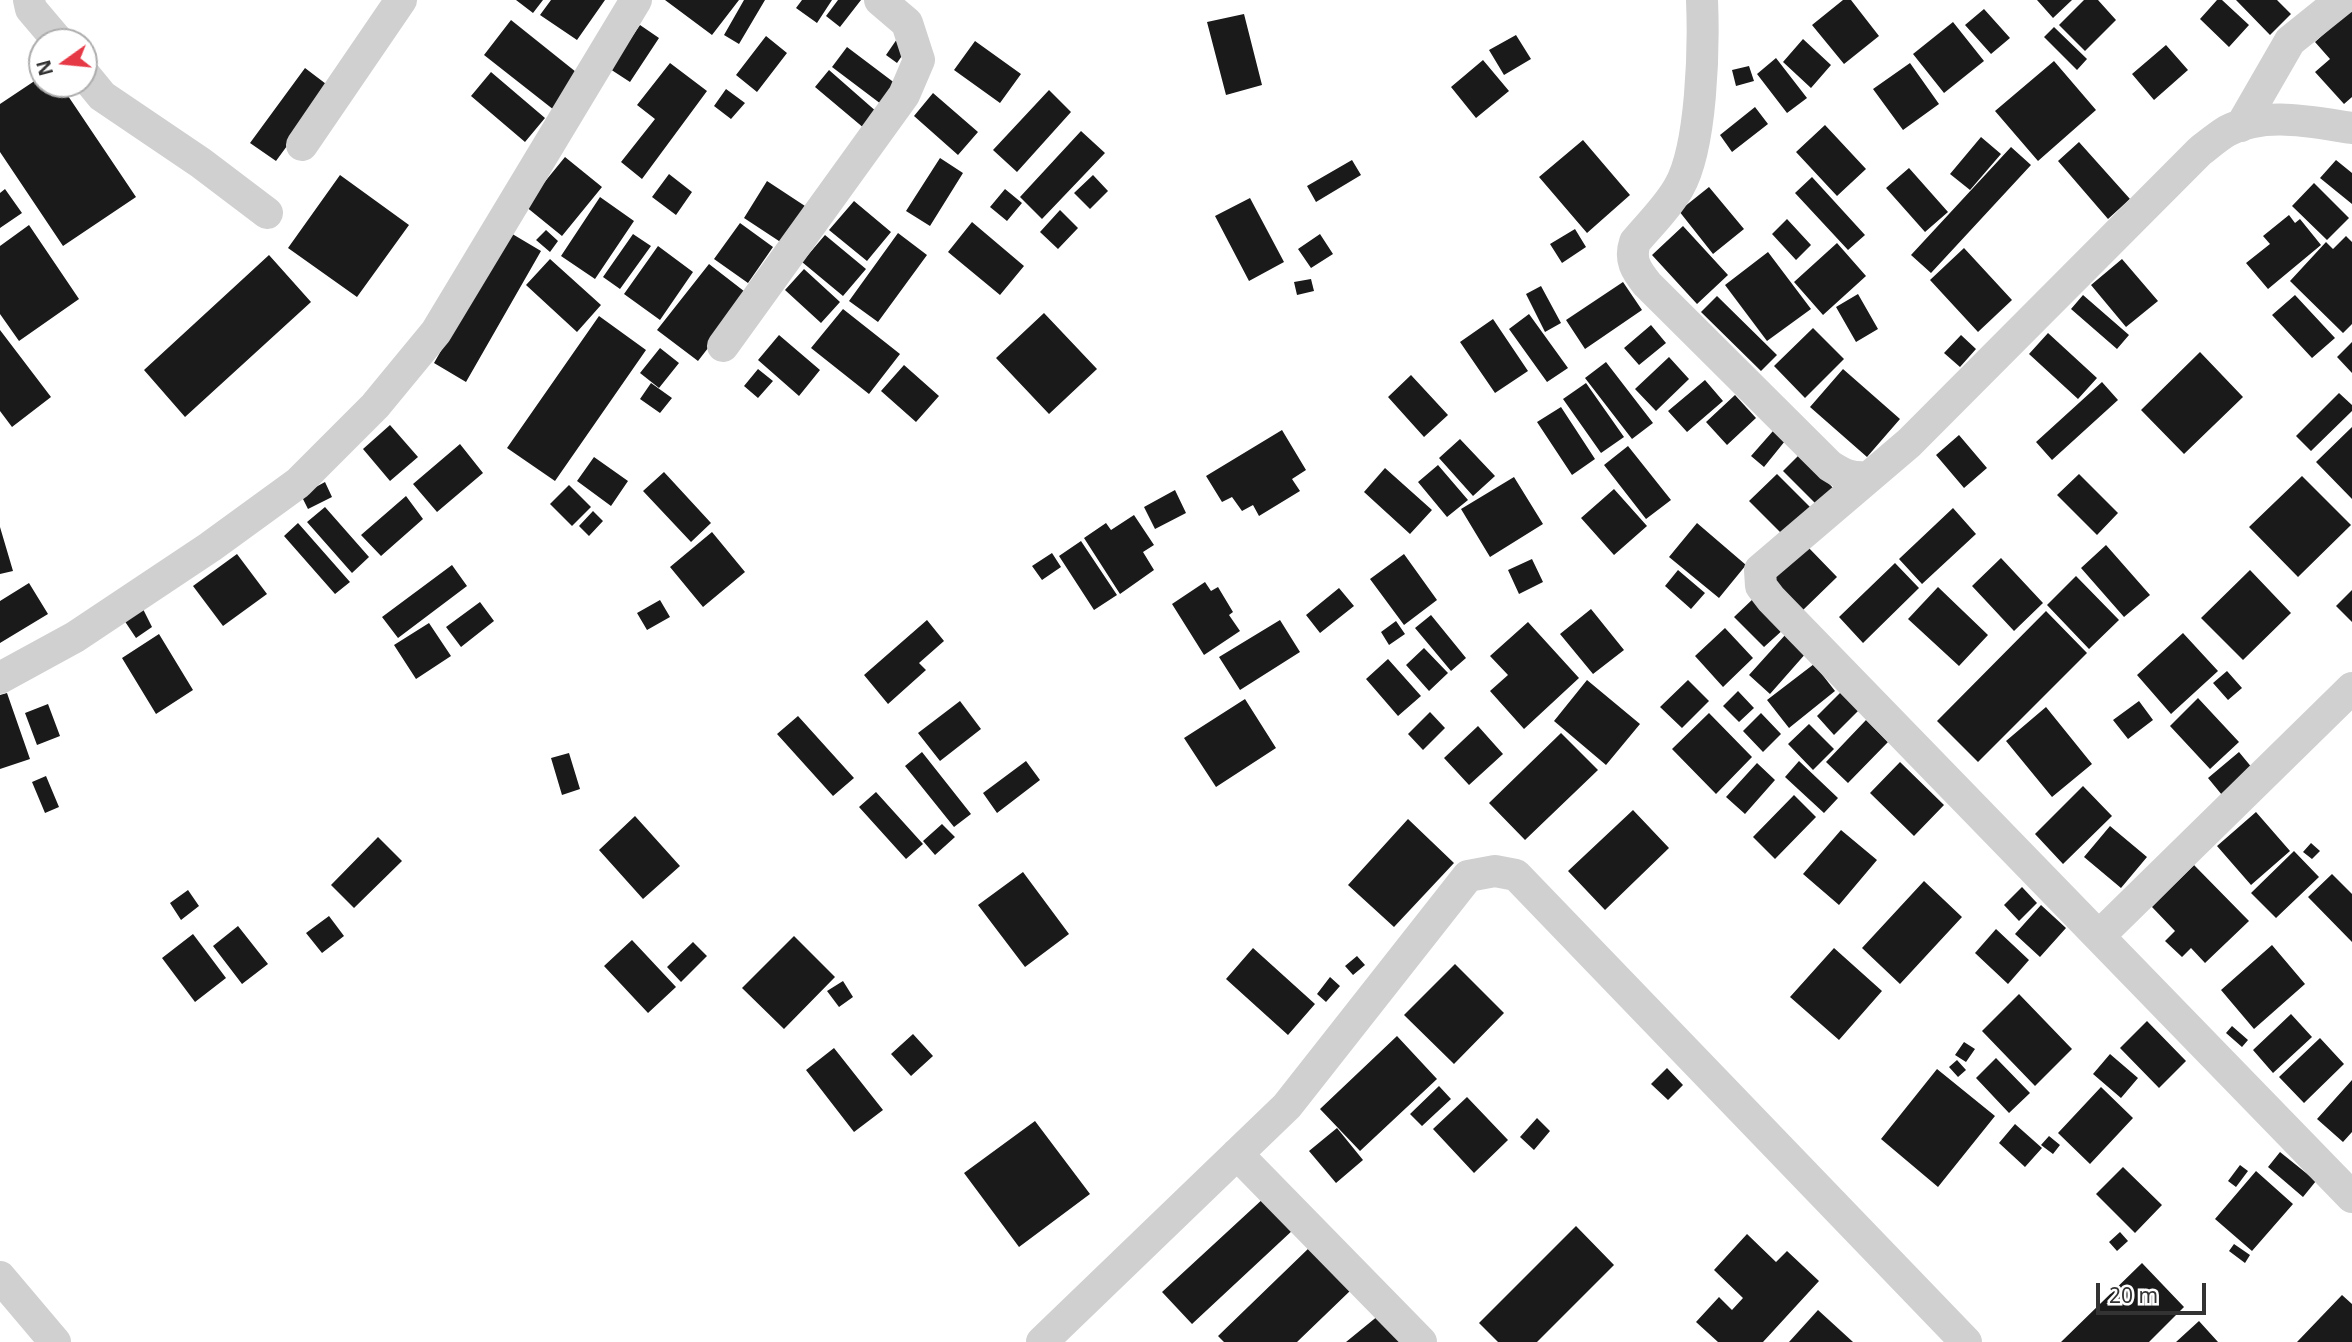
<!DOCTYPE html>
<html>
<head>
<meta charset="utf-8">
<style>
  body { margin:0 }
  #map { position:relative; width:2352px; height:1342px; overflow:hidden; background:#fff; font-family:"Noto Sans",sans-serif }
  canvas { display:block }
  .north { position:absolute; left:28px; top:28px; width:70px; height:70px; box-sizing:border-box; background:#fff; border:2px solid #adadad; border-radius:50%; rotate:255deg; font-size:19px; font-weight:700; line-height:28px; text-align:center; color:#333 }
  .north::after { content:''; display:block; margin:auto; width:24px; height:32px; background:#e63946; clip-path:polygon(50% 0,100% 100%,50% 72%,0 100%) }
  .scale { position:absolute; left:2096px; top:1283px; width:110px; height:32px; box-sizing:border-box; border:4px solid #333; border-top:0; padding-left:9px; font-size:21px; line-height:24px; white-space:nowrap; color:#333; -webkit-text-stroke:5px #fff; paint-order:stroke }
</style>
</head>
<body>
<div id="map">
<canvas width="2352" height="1342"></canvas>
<div class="north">N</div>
<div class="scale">20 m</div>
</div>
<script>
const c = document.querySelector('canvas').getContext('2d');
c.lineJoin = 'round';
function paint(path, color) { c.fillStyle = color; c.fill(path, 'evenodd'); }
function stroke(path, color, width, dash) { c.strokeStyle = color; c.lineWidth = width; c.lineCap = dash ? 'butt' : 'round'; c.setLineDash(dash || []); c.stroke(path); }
const building = new Path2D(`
  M516,0H543L533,13Z
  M551,0H605L577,40L540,15Z
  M665,0H739L712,35Z
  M744,0H765L739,44L724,35Z
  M802,0H832L817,23L796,8Z
  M838,0H861L840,27L826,16Z
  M1843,0H1851L1879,36L1844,64L1812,25Z
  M2037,0H2072L2053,18Z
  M2084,0H2098L2116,20L2085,51L2059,25Z
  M2217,0H2222L2249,25L2229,47L2200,19Z
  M2236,0H2277L2291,14L2270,35Z
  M2352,8V97L2344,104L2315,72L2330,59L2315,42Z
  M1984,9L2010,38L1991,54L1965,25Z
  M1244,14L1262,85L1226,95L1207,22Z
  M511,20L581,76L554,110L484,55Z
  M1953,22L1984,61L1944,93L1913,54Z
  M640,25L659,38L630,82L610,69Z
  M2054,27L2087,59L2077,70L2044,37Z
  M1516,35L1531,59L1504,75L1489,50Z
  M766,36L787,53L757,92L736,75Z
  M897,39L908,47L897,63L886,55Z
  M1803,39L1831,65L1811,88L1783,62Z
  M975,41L1021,74L1000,103L954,70Z
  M2166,45L2188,70L2154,100L2132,74Z
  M847,47L900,87L885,107L832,67Z
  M1776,58L1807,98L1787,113L1757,74Z
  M1483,60L1509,91L1476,118L1451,87Z
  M2054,61L2096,110L2038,161L1995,111Z
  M670,63L707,91L642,179L621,162L655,119L637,105Z
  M1910,63L1939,104L1903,130L1873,89Z
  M1749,66L1754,81L1736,86L1732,70Z
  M305,68L330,87L276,161L250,143Z
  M829,70L878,113L865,129L815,87Z
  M491,72L545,118L525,142L471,96Z
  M42,76V84H60L136,197L63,246L0,152V104Z
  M726,89L745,103L731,119L714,106Z
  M1049,90L1071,112L1017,172L993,150Z
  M933,93L978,132L958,155L914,116Z
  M1755,107L1768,124L1732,152L1720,135Z
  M1825,125L1866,169L1837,196L1796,152Z
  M1081,131L1105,153L1042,219L1020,197Z
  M1981,137L2001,154L1970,190L1950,174Z
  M1583,140L1630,195L1587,233L1539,177Z
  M2079,142L2130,199L2108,219L2058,161Z
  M2011,147L2031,165L1931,273L1911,255Z
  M565,157L602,187L562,236L525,206Z
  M940,158L963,173L930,226L906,211Z
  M1352,160L1361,175L1316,202L1307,186Z
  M2336,160L2352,173V204L2320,178Z
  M1909,168L1948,212L1925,232L1886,188Z
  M669,174L692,192L676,215L652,197Z
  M340,175L409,225L357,297L288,248Z
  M1093,175L1108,191L1090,209L1074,193Z
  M1812,177L1865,235L1848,250L1795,193Z
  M767,181L805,206L782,243L744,218Z
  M2314,183L2349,218L2327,240L2292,206Z
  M1709,187L1744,229L1713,254L1679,211Z
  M5,189L22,213L0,228V193Z
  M1005,189L1022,203L1007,221L990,207Z
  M600,197L634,221L595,279L561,256Z
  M1250,198L1284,262L1249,281L1215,216Z
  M854,201L891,232L867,261L829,230Z
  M1060,210L1078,228L1058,249L1040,232Z
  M2289,215L2295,223L2300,219L2321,245L2268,289L2246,263L2270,244L2263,236Z
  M1787,219L1811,245L1796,260L1772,234Z
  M972,222L1024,266L1000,295L948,252Z
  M740,223L773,247L748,283L714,259Z
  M29,225L79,299L19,341L0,314V246Z
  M1683,226L1728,275L1697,304L1652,255Z
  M1575,229L1586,247L1562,263L1550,244Z
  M546,230L558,241L550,252L536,240Z
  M509,232L541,251L466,382L434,363Z
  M898,233L927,255L878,322L849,301Z
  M633,234L651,246L620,289L603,277Z
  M1320,234L1333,254L1311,268L1298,249Z
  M825,235L866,269L843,296L802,262Z
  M2346,236L2352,242V324L2343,333L2290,281L2326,242L2333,249Z
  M1837,243L1866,276L1823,315L1794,282Z
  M658,246L693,272L660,320L624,294Z
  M1964,248L2012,300L1978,332L1930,280Z
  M1768,252L1811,309L1767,341L1725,285Z
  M269,255L311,302L185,417L144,370Z
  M550,259L601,305L577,332L526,285Z
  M2122,259L2158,301L2126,327L2091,285Z
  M709,264L749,295L698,361L657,330Z
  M804,269L840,302L821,323L785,290Z
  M1311,279L1314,291L1297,295L1294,282Z
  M1623,282L1642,310L1585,349L1566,320Z
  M1541,286L1561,323L1545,332L1526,294Z
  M1858,294L1878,329L1856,342L1836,307Z
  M2083,295L2129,335L2117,349L2071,309Z
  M2295,295L2335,338L2312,358L2272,315Z
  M1717,296L1777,355L1761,371L1701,312Z
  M843,309L900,354L869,394L811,348Z
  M1044,313L1097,369L1049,414L996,358Z
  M1529,314L1568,368L1547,382L1509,329Z
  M599,316L646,350L555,481L507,448Z
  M1493,319L1528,371L1495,393L1460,342Z
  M1651,325L1666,343L1639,365L1624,348Z
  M1813,328L1844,359L1805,398L1774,366Z
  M0,330L51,397L12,427L0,411Z
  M2048,333L2097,378L2078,399L2029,354Z
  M779,335L820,370L799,396L758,360Z
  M1961,335L1976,349L1960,367L1944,353Z
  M2352,342V373L2337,357Z
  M660,348L679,363L659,388L640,373Z
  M2200,352L2243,397L2184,454L2141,410Z
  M1669,357L1689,379L1656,411L1635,389Z
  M1606,362L1653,423L1632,439L1585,378Z
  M904,365L939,396L916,422L881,391Z
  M758,369L773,381L758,398L744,386Z
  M1843,369L1900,419L1867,457L1810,407Z
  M1411,375L1448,415L1424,437L1388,397Z
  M1705,380L1723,401L1687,432L1668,411Z
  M2102,382L2118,400L2052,460L2036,442Z
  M651,383L672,398L660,413L640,399Z
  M1586,383L1624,437L1601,453L1563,399Z
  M2339,393L2352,405V411L2311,451L2296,436Z
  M1735,395L1756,418L1727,445L1706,422Z
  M1561,407L1595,459L1572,475L1537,422Z
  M390,425L418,457L390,481L363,449Z
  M2352,427V499L2316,462Z
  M1282,430L1306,470L1292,479L1300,491L1259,516L1253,505L1242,511L1232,497L1222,502L1206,476Z
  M1773,431L1785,441L1764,467L1751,456Z
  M1959,435L1987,468L1964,488L1936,455Z
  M1460,439L1495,476L1473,496L1439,458Z
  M460,444L483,473L437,512L413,484Z
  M1628,446L1671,500L1646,519L1604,465Z
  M1800,454L1838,493L1821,509L1783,471Z
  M594,457L628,481L611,506L577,481Z
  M1438,465L1468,500L1447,517L1418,482Z
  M1385,468L1432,510L1410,534L1364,492Z
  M664,472L711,523L691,542L643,491Z
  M1777,474L1811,508L1784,536L1749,501Z
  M2079,474L2118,513L2097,535L2057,495Z
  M2302,476L2351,525L2298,577L2249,527Z
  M1514,477L1543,524L1490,557L1461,509Z
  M325,482L332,497L308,509L301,495Z
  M569,485L591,507L572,526L550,504Z
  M1614,489L1647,526L1614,555L1581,518Z
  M1175,490L1186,513L1155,529L1144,507Z
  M406,496L423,519L381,556L361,535Z
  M325,507L369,557L352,573L307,522Z
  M1953,508L1976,534L1922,584L1899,559Z
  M593,511L603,521L589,536L579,526Z
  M1134,515L1154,545L1143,552L1154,570L1120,594L1084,538L1106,523L1111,530Z
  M298,523L350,582L335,594L284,536Z
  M1697,523L1746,565L1719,598L1669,557Z
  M0,527L13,571L0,574Z
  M712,532L745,572L703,607L670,567Z
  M1081,541L1117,595L1094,610L1059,556Z
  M2106,545L2150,595L2124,617L2081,568Z
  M1807,546L1837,577L1802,611L1772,580Z
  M1052,553L1061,567L1042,580L1032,566Z
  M237,554L267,594L223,626L193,586Z
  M1404,554L1437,600L1404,625L1370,579Z
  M2001,558L2043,603L2014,631L1972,586Z
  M1532,559L1543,582L1519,594L1508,570Z
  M1895,563L1919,588L1863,643L1839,617Z
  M452,565L467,586L398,638L382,617Z
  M1678,570L1705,593L1691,609L1665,586Z
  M2250,570L2291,613L2243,660L2201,618Z
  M2076,576L2119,620L2089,649L2047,605Z
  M1205,582L1211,591L1218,587L1233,612L1229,615L1240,631L1204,655L1172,604Z
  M29,583L48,614L0,643V601Z
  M1938,587L1988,635L1959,666L1908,619Z
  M1339,588L1354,606L1320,633L1306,615Z
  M2352,590V622L2336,606Z
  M1755,597L1785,628L1764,647L1734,617Z
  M660,600L670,617L647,630L637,613Z
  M480,602L494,621L461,647L446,627Z
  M143,609L152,627L136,638L124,620Z
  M1591,609L1624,650L1593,674L1560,634Z
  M2046,611L2087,653L1978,762L1937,721Z
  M1431,615L1466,658L1451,671L1415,628Z
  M927,620L944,641L919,663L926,670L888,704L864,675Z
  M1280,620L1300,652L1240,690L1219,657Z
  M1396,621L1405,634L1389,645L1381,632Z
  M1528,622L1579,678L1524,729L1490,691L1508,675L1490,656Z
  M429,623L451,656L416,679L394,645Z
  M1725,628L1753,658L1723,687L1695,656Z
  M2183,633L2218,671L2171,714L2137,675Z
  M159,634L193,690L156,714L122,658Z
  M1786,634L1807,652L1770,694L1749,675Z
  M1424,648L1448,673L1429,691L1406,665Z
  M1388,659L1421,696L1398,716L1366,679Z
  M1814,664L1835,691L1789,728L1767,700Z
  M2227,671L2242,688L2228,700L2213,683Z
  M1587,680L1640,724L1606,765L1554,721Z
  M1688,680L1709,701L1682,728L1660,707Z
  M1843,690L1861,708L1834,735L1817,716Z
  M1738,691L1754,708L1739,722L1723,706Z
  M7,693L30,759L0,769V695Z
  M2198,698L2239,742L2210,769L2170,726Z
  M1245,699L1276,748L1216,787L1184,738Z
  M960,701L981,729L940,761L918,733Z
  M2139,701L2153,720L2128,739L2113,720Z
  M48,704L60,736L37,745L25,713Z
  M2046,707L2092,764L2052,797L2006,741Z
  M1430,712L1445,728L1423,750L1408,734Z
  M1709,713L1752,757L1716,794L1672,749Z
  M1761,713L1781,734L1763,752L1743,731Z
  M798,716L854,778L833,796L777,734Z
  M1866,720L1888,742L1848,783L1826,762Z
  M1809,724L1834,749L1813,770L1788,744Z
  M1478,726L1503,754L1469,785L1444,758Z
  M1561,733L1598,770L1525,840L1489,803Z
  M922,752L971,814L954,827L905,766Z
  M2239,752L2253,769L2222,795L2208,778Z
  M569,753L580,789L562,795L551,758Z
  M1026,761L1040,780L997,813L983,793Z
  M1799,761L1838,798L1824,813L1785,777Z
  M1900,762L1944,805L1914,836L1870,793Z
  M1757,763L1775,780L1745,814L1726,797Z
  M46,776L59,807L45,813L32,782Z
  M2083,786L2112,816L2063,864L2035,834Z
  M876,792L923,844L906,859L859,807Z
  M1794,795L1816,817L1775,859L1753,837Z
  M1633,810L1669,848L1605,910L1568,871Z
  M2256,812L2290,851L2251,885L2217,846Z
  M635,816L680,866L643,899L599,850Z
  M1408,819L1454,863L1394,927L1348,885Z
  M942,824L955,837L935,855L923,841Z
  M2110,826L2147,857L2121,888L2084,857Z
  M1841,830L1877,860L1839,905L1803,874Z
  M378,837L402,861L354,908L331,885Z
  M2311,843L2320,851L2312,859L2303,852Z
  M2294,851L2319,877L2276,918L2251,893Z
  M2194,865L2249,921L2205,963L2191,948L2182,957L2165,941L2175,931L2152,907Z
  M1023,872L1069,934L1025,967L978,905Z
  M2332,874L2352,894V942L2308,897Z
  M1924,881L1962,917L1900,984L1862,948Z
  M2022,887L2037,903L2019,921L2004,905Z
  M188,890L199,906L181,920L170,903Z
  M2041,905L2066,928L2040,957L2015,934Z
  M329,916L344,936L322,953L306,933Z
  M238,926L268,964L242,984L213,946Z
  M1996,929L2029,960L2008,984L1975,953Z
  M193,934L226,978L195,1002L162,958Z
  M794,936L835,977L784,1029L742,988Z
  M632,940L676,987L648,1013L604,966Z
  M693,942L707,956L681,982L667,967Z
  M2272,945L2305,984L2254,1029L2221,990Z
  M1253,948L1315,1004L1288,1035L1226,979Z
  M1834,948L1882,991L1839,1040L1790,997Z
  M1357,956L1365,965L1353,975L1345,966Z
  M1455,964L1504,1013L1454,1064L1404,1015Z
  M1330,977L1340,986L1326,1002L1317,994Z
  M843,981L853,997L839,1007L827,991Z
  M2019,994L2072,1049L2035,1086L1982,1031Z
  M2291,1014L2312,1037L2273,1073L2253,1050Z
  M2147,1021L2186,1061L2159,1088L2120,1048Z
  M2232,1026L2248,1040L2242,1047L2226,1033Z
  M913,1034L933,1056L911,1076L891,1054Z
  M1397,1036L1437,1079L1360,1151L1320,1109Z
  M2320,1038L2344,1064L2304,1103L2279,1077Z
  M1964,1042L1975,1049L1966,1062L1955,1055Z
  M834,1048L883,1110L854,1132L806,1070Z
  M2110,1054L2138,1078L2121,1098L2093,1074Z
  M1996,1058L2030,1093L2009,1113L1976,1078Z
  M1957,1060L1966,1070L1958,1077L1949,1067Z
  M1667,1068L1683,1085L1668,1100L1651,1084Z
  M1937,1069L1995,1116L1938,1187L1881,1139Z
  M2352,1080V1132L2343,1142L2317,1119Z
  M1439,1086L1451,1099L1422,1126L1410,1114Z
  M2101,1087L2133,1118L2090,1164L2058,1133Z
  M1467,1097L1508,1140L1474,1173L1433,1129Z
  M1537,1118L1550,1131L1534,1150L1520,1137Z
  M1035,1121L1090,1194L1019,1247L964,1173Z
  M2015,1124L2042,1148L2025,1167L1999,1143Z
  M1337,1128L1363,1160L1336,1183L1309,1151Z
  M2049,1136L2060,1145L2053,1154L2041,1145Z
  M2280,1152L2316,1181L2303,1197L2268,1167Z
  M2240,1165L2248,1171L2236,1187L2228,1181Z
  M2123,1167L2162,1205L2135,1233L2096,1194Z
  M2256,1171L2293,1204L2252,1251L2215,1219Z
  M1265,1197L1294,1229L1192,1324L1162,1292Z
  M1576,1226L1614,1265L1537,1342H1498L1479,1323Z
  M2120,1232L2128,1241L2117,1251L2109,1242Z
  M1747,1234L1776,1262L1787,1251L1819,1281L1763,1342H1718L1696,1322L1719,1297L1732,1310L1743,1298L1714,1270Z
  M2234,1244L2250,1255L2245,1263L2229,1251Z
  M1310,1247L1351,1290L1297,1342H1224L1218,1336Z
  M2142,1263L2184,1307L2149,1342H2061Z
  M2342,1295L2352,1304V1342H2297Z
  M1818,1310L1853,1342H1789Z
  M1384,1311L1409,1342H1346Z
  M2199,1321L2218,1342H2176Z`);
const minor = new Path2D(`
  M29,0L31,9L59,42
  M1702,0C1704,47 1702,147 1679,187C1668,207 1649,225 1635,242C1629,260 1636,270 1647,284L1830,466C1844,475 1851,478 1868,477
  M84,74L102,96L201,163L267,213
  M2241,126L2290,41L2341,0
  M2352,128C2311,122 2265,111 2227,131C2217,137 2208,145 2200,151L1909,443L1760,570L1761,586L1771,599L2352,1197
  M302,145L401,0
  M723,346L904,95L919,60L907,23L880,0
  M0,678L75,637L210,547L298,483L375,406L436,332L636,0
  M2099,936L2352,688
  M1237,1154L1421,1342
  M0,1277L55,1342
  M1042,1342L1287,1106L1468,876L1495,871L1516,875L1966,1342`);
paint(building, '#1a1a1a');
stroke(minor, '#d0d0d0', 32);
</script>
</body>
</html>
